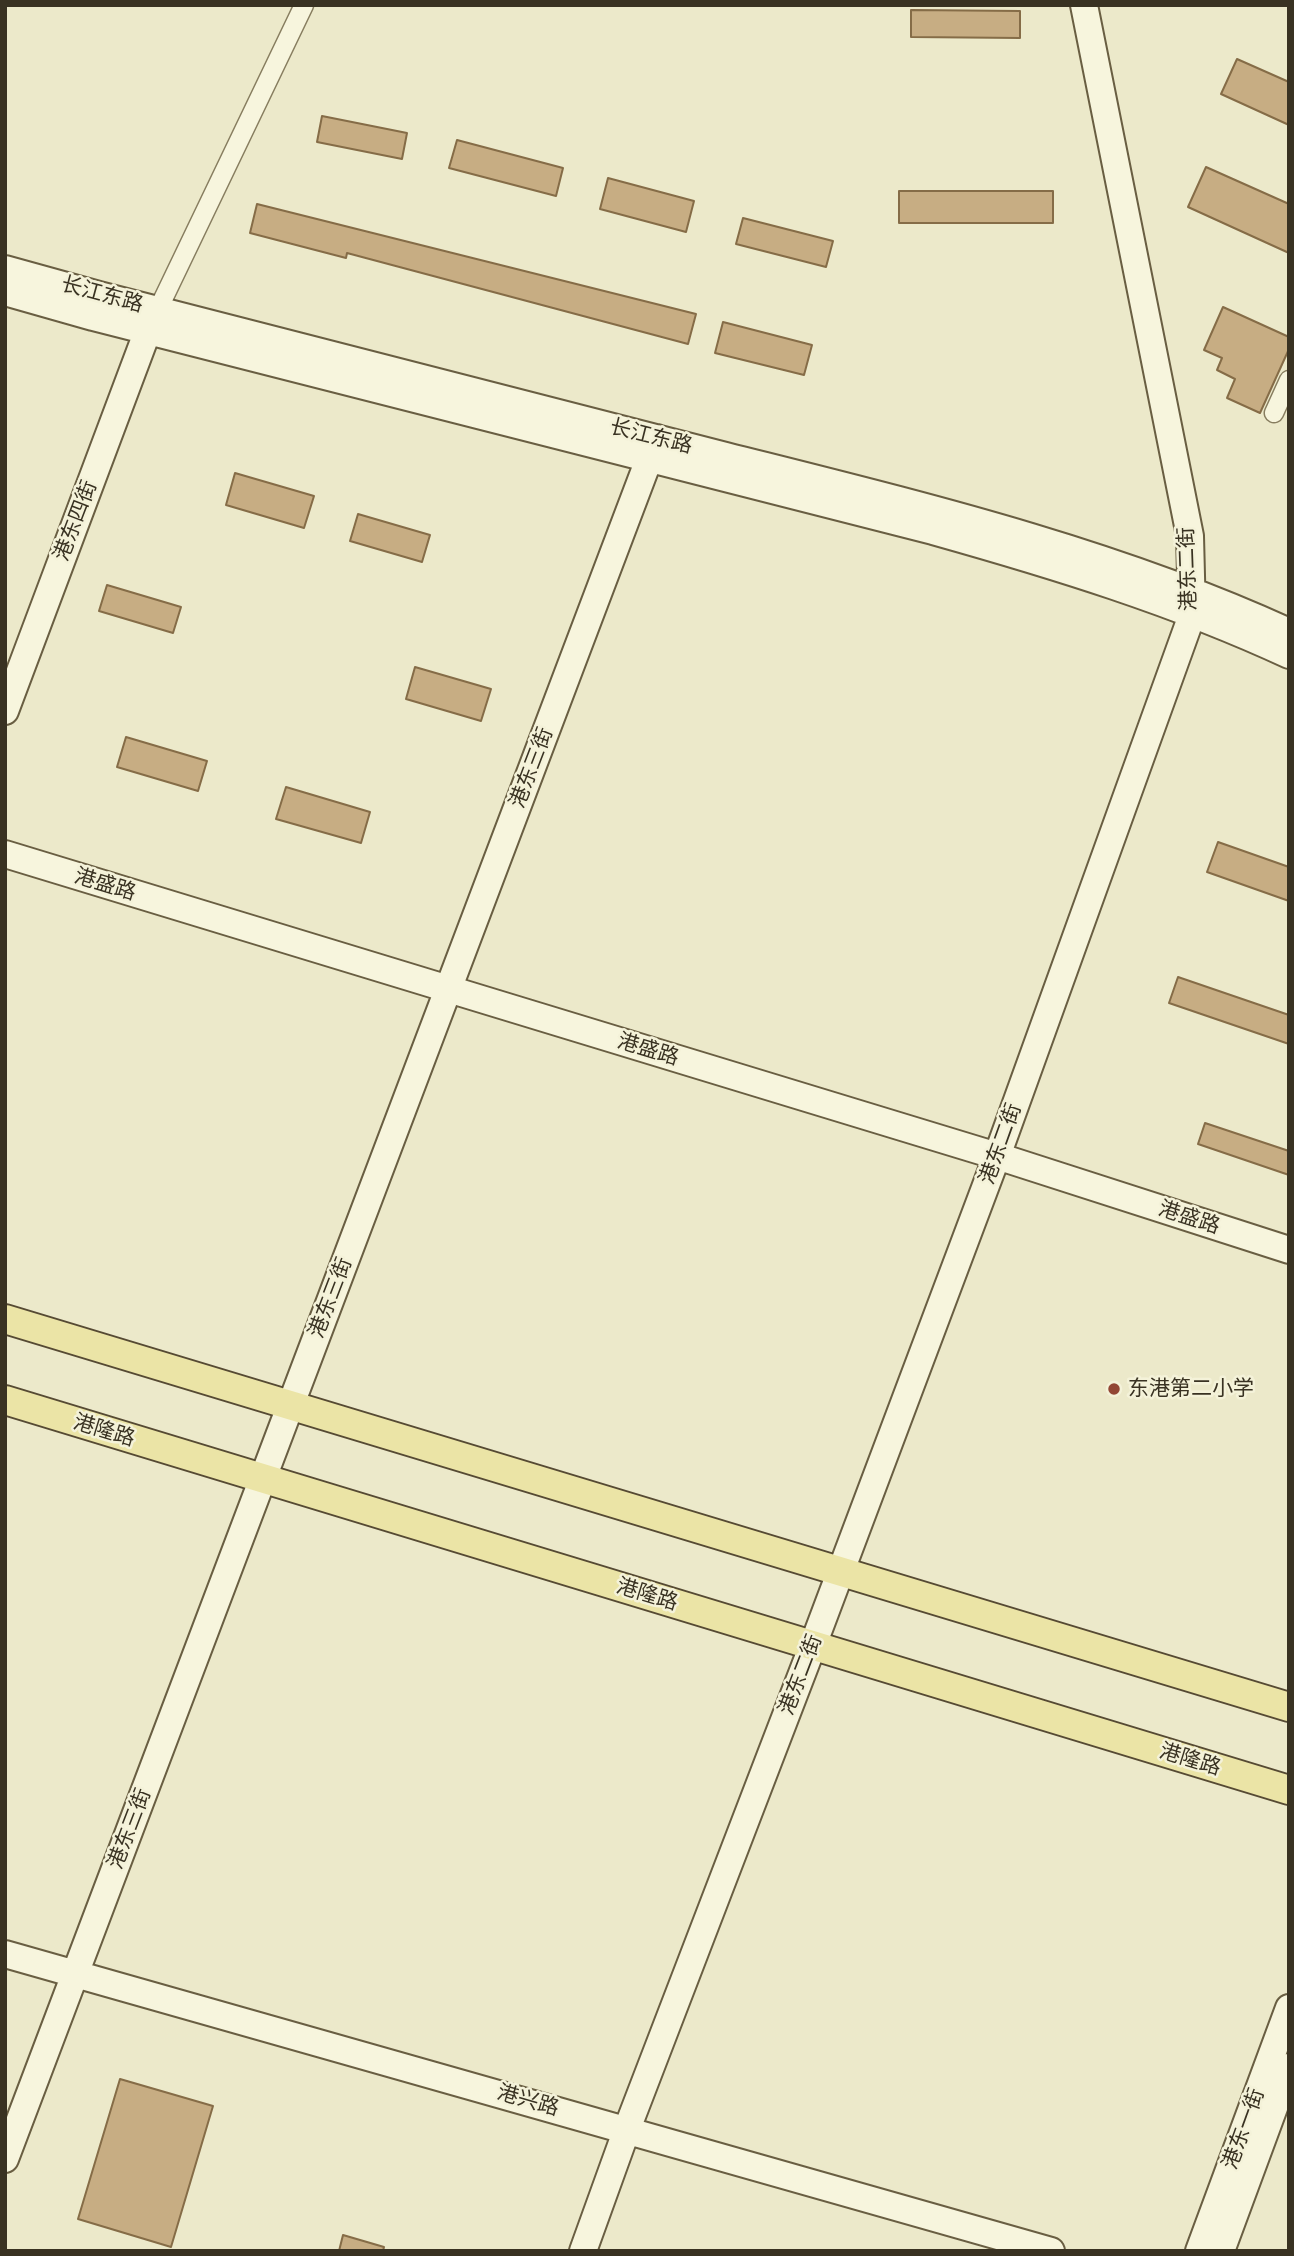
<!DOCTYPE html>
<html>
<head>
<meta charset="utf-8">
<style>
  body { margin:0 }
  #map { position:relative; width:1294px; height:2256px; overflow:hidden; background:#ece9ca; font-family:Merriweather,serif }
  canvas { display:block }
  .frame { position:absolute; inset:0; border:7px solid #393222; pointer-events:none }
</style>
</head>
<body>
<div id="map">
<canvas width="1294" height="2256"></canvas>
<div class="frame"></div>
</div>
<script>
const c = document.querySelector('canvas').getContext('2d');
c.lineJoin = 'round';
function paint(path, color) { c.fillStyle = color; c.fill(path, 'evenodd'); }
function stroke(path, color, width, dash) { c.strokeStyle = color; c.lineWidth = width; c.lineCap = dash ? 'butt' : 'round'; c.setLineDash(dash || []); c.stroke(path); }
function label(font, color, halo, rows, align = 'center') {
  c.font = font + ' Merriweather,"Noto Sans SC",serif'; c.lineWidth = 5; c.setLineDash([]); c.textBaseline = 'middle'; c.strokeStyle = halo; c.fillStyle = color; for (const [text, x, y, turn = 0] of rows) {
    c.save(); c.translate(x, y); c.rotate((+turn || 0) * Math.PI / 180); c.textAlign = isNaN(turn) ? turn : align; if (halo) c.strokeText(text, 0, 0); c.fillText(text, 0, 0); c.restore();
  }
}
const building = new Path2D(`
  M911,10L1020,11V38L911,37Z
  M1237,59L1289,82V125L1221,94Z
  M322,116L407,133L402,159L317,142Z
  M457,140L563,168L556,196L449,168Z
  M1206,167L1289,204V253L1188,207Z
  M608,178L694,201L686,232L600,209Z
  M899,191H1053V223H899Z
  M257,204L696,314L688,344L347,253L346,258L250,233Z
  M743,218L833,241L826,267L736,244Z
  M1223,307L1289,337V349L1260,413L1227,398L1235,379L1217,370L1222,358L1204,350Z
  M723,322L812,345L804,375L715,353Z
  M235,473L314,496L304,528L226,505Z
  M358,514L430,535L422,562L350,541Z
  M107,585L181,607L173,633L99,611Z
  M415,667L491,689L481,721L406,699Z
  M126,737L207,761L198,791L117,767Z
  M286,787L370,812L361,843L276,819Z
  M1218,842L1289,867V901L1207,872Z
  M1178,977L1289,1015V1044L1169,1003Z
  M1205,1123L1289,1151V1175L1198,1144Z
  M120,2079L213,2106L171,2247L78,2219Z
  M343,2235L384,2247L383,2251H339Z`);
const street = new Path2D(`
  M154,318L304,5
  M1274,413L1289,380`);
const secondary = new Path2D(`
  M5,269L99,295C308,348 517,402 726,456C916,504 1110,550 1289,632
  M5,292L93,317L933,531C1054,565 1175,602 1289,655
  M5,711L148,330
  M5,854L997,1156L1289,1250
  M5,1954L1051,2251
  M5,2159L657,438
  M583,2251L627,2129L813,1645L997,1156L1192,615L1190,536L1084,5
  M1199,2251L1289,2008
  M1221,2251L1289,2067`);
const primary = new Path2D(`
  M5,1319L1289,1707
  M5,1400L1289,1790`);
const markers = [
  [1114,1389,7,"#924634"]
];
const streetNames = [
  ["长江东路",102,295,15],
  ["长江东路",651,437,14],
  ["港东四街",76,521,-69],
  ["港东二街",1188,569,-92],
  ["港东三街",532,768,-69],
  ["港盛路",105,885,17],
  ["港盛路",648,1050,17],
  ["港东二街",1001,1144,-70],
  ["港盛路",1189,1218,18],
  ["港东三街",331,1298,-69],
  ["港隆路",104,1431,17],
  ["港隆路",647,1595,17],
  ["港东二街",801,1675,-69],
  ["港隆路",1190,1760,17],
  ["港东三街",130,1829,-69],
  ["港兴路",528,2101,16],
  ["港东一街",1244,2129,-70]
];
const poiNames = [
  ["东港第二小学",1128,1389]
];
paint(building, '#c7ad83');
stroke(building, '#856c47', 2);
stroke(street, '#877d5f', 21);
stroke(secondary, '#695e42', 30);
stroke(primary, '#564a33', 32);
stroke(street, '#f7f5dd', 18);
stroke(secondary, '#f7f5dd', 26);
stroke(primary, '#ebe4a6', 28);
for (const [x, y, r, color] of markers) { const dot = new Path2D(); dot.arc(x, y, r, 0, 2 * Math.PI); c.fillStyle = color; c.fill(dot); stroke(dot, '#f4f2d9', 2.5); }
label('21px', '#393222', '#f4f2d9', streetNames);
label('21px', '#393222', '#f4f2d9', poiNames, 'left');
</script>
</body>
</html>
